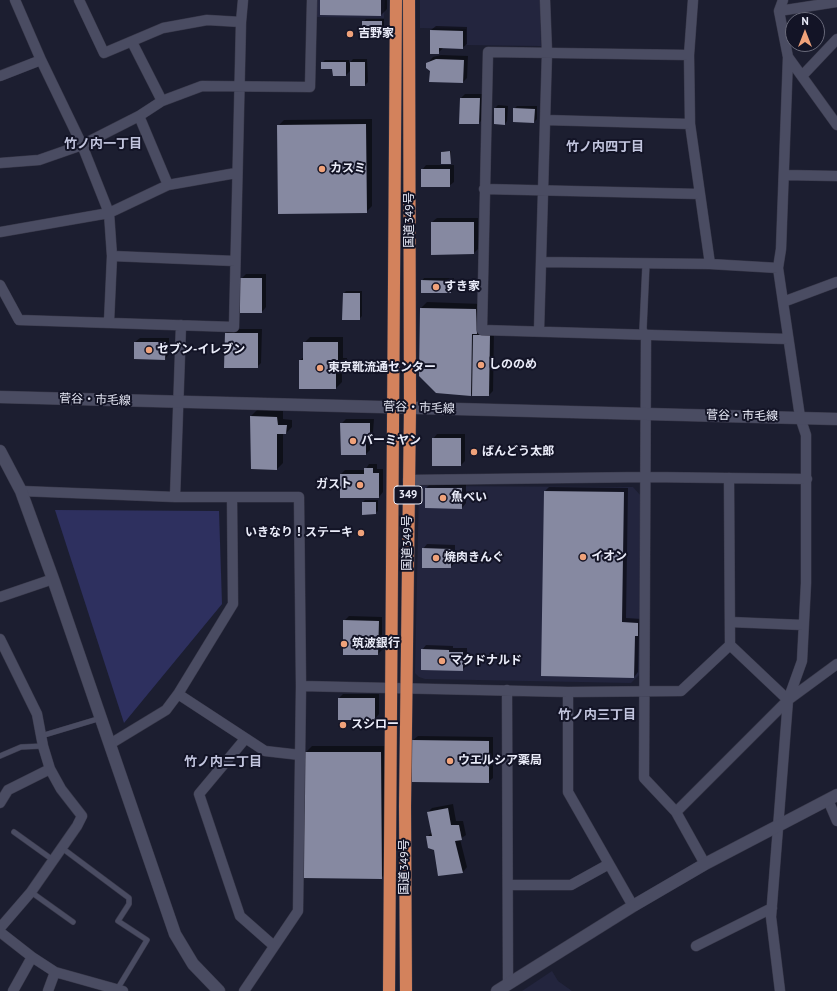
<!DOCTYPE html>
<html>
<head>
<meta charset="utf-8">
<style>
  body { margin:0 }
  #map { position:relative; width:837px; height:991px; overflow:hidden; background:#1c1e30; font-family:"PT Sans",sans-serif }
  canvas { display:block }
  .north { position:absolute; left:785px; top:12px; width:40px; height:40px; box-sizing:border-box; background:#131426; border:1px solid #696a7a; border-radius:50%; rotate:0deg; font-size:11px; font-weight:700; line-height:16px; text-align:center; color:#eaecf9 }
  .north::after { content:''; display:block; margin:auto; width:14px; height:18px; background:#f0a27a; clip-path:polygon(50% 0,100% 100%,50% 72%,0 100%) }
</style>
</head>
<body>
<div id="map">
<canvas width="837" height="991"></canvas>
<div class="north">N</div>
</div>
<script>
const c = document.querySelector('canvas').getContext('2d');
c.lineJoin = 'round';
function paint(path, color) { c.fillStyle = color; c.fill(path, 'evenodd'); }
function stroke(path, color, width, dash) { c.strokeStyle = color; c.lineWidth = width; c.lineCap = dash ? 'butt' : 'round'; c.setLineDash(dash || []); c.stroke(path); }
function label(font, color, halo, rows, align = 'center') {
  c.font = font + ' "PT Sans","Noto Sans JP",sans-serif'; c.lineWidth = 4; c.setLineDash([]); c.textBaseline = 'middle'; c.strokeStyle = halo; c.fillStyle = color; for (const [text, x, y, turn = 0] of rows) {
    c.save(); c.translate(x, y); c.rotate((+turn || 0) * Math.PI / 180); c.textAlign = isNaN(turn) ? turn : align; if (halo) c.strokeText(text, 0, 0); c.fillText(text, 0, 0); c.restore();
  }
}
const built = new Path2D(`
  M317,0H385L384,18L317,17Z
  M420,0H540L541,46L465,45L466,29L420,28Z
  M419,486L633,487L641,496L640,674L631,683L425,679L419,677L415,673Z
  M552,971L558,981L572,991H522Z`);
const water = new Path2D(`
  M55,510L219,511L222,604L124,723Z`);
const shadow = new Path2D(`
  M321,0H387V9L381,15Z
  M366,19H384V32L382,34L363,22Z
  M436,26L467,27V44L462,48H443L438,53L431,30Z
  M441,55L468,56L467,78L463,82L426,65L433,57Z
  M353,59H367L368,82L365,85L351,70L346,75H334L333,68L322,63L325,60H349V64Z
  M465,94H484L483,119L479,123H460L461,98Z
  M498,105L508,106L507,121L505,124L495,108Z
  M517,106H537V119L534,122L514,109Z
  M372,119V206L366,212L278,126L284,120Z
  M443,151H451L450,163L442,152Z
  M426,165H454V182L449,186L422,170Z
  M437,218H478V249L474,253L432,222Z
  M246,274H266V307L262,312L241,279Z
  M424,278H454L453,289L451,292L422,281Z
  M346,291H362V316L359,319L344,293Z
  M427,302L482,304V327L494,331L493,391L489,395L473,392L471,395L420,375L421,308Z
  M230,329H262L261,363L257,367L226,333Z
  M310,337H343V358H347V365L342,370V382L336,388L300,360L304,357V343Z
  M140,338H169V354L165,359L135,342Z
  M257,410L283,411V419L292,420V427L286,433H283V463L277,469L252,468L251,416Z
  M346,419H374L373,432L370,435V450L366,454L341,424Z
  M437,434H465V461L461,465L433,439Z
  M369,464H377V469H383V492L379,497H341V474L345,470H365Z
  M430,484H466V503L462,508L426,488Z
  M549,487L628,488L626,618L642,619V630L639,634L638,672L634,677L545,491Z
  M365,500H378V511L375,513L363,502Z
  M427,544L455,545V562L451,567L423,549Z
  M349,616L382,617V650L378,654L344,621Z
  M426,645L453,646V648H467V665L462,670L422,650Z
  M343,694H379V714L375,719H339V698Z
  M418,736L493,737V778L488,782L413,740Z
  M312,746H386L387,872L381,878L306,752Z
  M453,804L456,821H463L466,835L460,839L467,867L463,872L434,849L427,837L432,832L428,812L432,808Z`);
const building = new Path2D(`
  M320,0H381V16L320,15Z
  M362,21H382V35H377V32H362Z
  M430,30L463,31V49L439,48V54H430Z
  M436,59L464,60L463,83L429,82L430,71L426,68V63Z
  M321,62H346V76H333L332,69H321Z
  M350,62H365V86H350Z
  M460,98H480L479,124H459Z
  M494,108H505V125L494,124Z
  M513,108L535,109L534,123L513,122Z
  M366,124L367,213L278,214L277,125Z
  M450,151L451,164H441V152Z
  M421,169H450V187H421Z
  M431,222H474V254L431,255Z
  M240,278H262V313H240Z
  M421,280L451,281V293H421Z
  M343,293H360V320H342Z
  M420,308L476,309L477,334H472L471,396L436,393L419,376Z
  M225,333H258V368H224Z
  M473,335H490L489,396H472Z
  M134,342H166L165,360L134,359Z
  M303,342H338V363H341V372H336V389H299V360H303Z
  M250,416L277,417L278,425H287L286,434H277V470L251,469Z
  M340,423H370V435L369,438H366V455H341Z
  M432,438H461V466H432Z
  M364,468H373V473H379V498H340V474H364Z
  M425,488H462V509L425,508Z
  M544,491L624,492L622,622L638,623V636H635L634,678L541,676Z
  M362,502H376V514L362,515Z
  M422,548L451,549V568H422Z
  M343,620L379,621L378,655H343Z
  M421,649L449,650V652H463V671L421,670Z
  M338,698H375V720H338Z
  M412,740L489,741V783L412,782Z
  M305,752H381L382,879L303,878Z
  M448,808L451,825H459L462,840L455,841L463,873L438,876L434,850L428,848L426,836H432L427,812Z`);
const service = new Path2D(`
  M41,736L101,718
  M0,756L21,747L43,746
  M14,832L53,860
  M62,848L129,898V904L118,921L147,940L118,988
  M31,892L73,922`);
const pedestrian = new Path2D(`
  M646,264L643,329L646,335`);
const minor = new Path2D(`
  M15,0L41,60
  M79,0L104,53L163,28L207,20L241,22
  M693,0L689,55L690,124L710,264
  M779,11L837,2
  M132,42L162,101
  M689,55L488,52L482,330L788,339
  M788,57L837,125
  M0,76L41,60L82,145L109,213L112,256L109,322
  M802,76L837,39
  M139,116L168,185
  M545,120L690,124
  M0,163L39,160L82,145L139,116L162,101L202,86L310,87L312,0
  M784,175L837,176
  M484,189L700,194
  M0,232L109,213L168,185L236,173
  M112,256L235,261
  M541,262L710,264L778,268
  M0,285L19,320L234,327L241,22L243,0
  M783,302L837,282
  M539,331L547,52L545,0
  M646,335L644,778L676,812L705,864
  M729,478L730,645L788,700
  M408,480L647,477L807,479
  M21,491L175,497H299L301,686L298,911L244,991
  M175,497L181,325
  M0,597L53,579
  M730,622L803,625
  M0,639L37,714L43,746L50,769L61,789L82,816L77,826L31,892L0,928
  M301,686L568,692L681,691L730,645
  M507,690L508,984
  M568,692V792L633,906
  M178,694L265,751L300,755
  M245,739L199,794L240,916L274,946
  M110,744L166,710L178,694L233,604L232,497
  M828,800L837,821
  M0,803L8,790L50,769
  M676,812L788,700L837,664
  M508,885H571L609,864
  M0,932L32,957L55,972L123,991
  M696,946L772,908
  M13,991L32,957
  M48,991L55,972
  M780,991L771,917L788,700L802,661L806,583V435L800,417L778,268L781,249L788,57L779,11L783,0`);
const tertiary = new Path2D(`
  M0,397L837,419
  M0,451L21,491L53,579L175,934L193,964L219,991
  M497,991L633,906L705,864L837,795`);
const trunk = new Path2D(`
  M389,991L396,0
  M406,991L405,806L410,408L409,0`);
const markers = [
  [350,34,4,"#f0a27a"],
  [322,169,4,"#f0a27a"],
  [436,287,4,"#f0a27a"],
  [149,350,4,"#f0a27a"],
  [481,365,4,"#f0a27a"],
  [320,368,4,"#f0a27a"],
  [353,441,4,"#f0a27a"],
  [474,452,4,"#f0a27a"],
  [360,485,4,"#f0a27a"],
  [443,498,4,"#f0a27a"],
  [361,533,4,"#f0a27a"],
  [583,557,4,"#f0a27a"],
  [436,558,4,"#f0a27a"],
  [344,644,4,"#f0a27a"],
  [442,661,4,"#f0a27a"],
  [343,725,4,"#f0a27a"],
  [450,761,4,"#f0a27a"]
];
const shields = [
  [408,495,28]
];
const shieldNames = [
  ["349",408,495]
];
const poiNames = [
  ["吉野家",358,34],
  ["カスミ",330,169],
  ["すき家",444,287],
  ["セブン-イレブン",157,350],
  ["しののめ",489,365],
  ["東京靴流通センター",328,368],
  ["バーミヤン",361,441],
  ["ばんどう太郎",482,452],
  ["ガスト",352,485,"right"],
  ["魚べい",451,498],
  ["いきなり！ステーキ",353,533,"right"],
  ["イオン",591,557],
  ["焼肉きんぐ",444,558],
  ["筑波銀行",352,644],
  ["マクドナルド",450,661],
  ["スシロー",351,725],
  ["ウエルシア薬局",458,761]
];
const streetNames = [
  ["国道349号",410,220,-90],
  ["菅谷・市毛線",95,400,2],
  ["菅谷・市毛線",419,408,2],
  ["菅谷・市毛線",742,416,1],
  ["国道349号",408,543,-90],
  ["国道349号",405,867,-90]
];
const neighbourhoodNames = [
  ["竹ノ内一丁目",103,144],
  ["竹ノ内四丁目",605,147],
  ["竹ノ内三丁目",597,715],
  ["竹ノ内二丁目",223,762]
];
paint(built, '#23253e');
paint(water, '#2e305f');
paint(shadow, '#0007');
paint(building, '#8689a1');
stroke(service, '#39394a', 6);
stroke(pedestrian, '#39394a', 8);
stroke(minor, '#39394a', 11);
stroke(tertiary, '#39394a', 13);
stroke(trunk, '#39394a', 13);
stroke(service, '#4a4c62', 5);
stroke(pedestrian, '#4a4c62', 7);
stroke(minor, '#4a4c62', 10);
stroke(tertiary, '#4a4c62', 12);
stroke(trunk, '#d3825c', 12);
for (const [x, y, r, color] of markers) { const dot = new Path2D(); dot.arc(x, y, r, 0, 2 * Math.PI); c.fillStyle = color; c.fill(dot); stroke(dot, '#131426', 1.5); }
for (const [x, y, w] of shields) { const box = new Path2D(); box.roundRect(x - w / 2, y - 9, w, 18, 3); c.fillStyle = '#131426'; c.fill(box); stroke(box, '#eaecf9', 1); }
label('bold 11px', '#eaecf9', null, shieldNames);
label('bold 12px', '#eaecf9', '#131426', poiNames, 'left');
label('12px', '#eaecf9', '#131426', streetNames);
label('bold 13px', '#c3c6df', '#131426', neighbourhoodNames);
</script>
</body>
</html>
